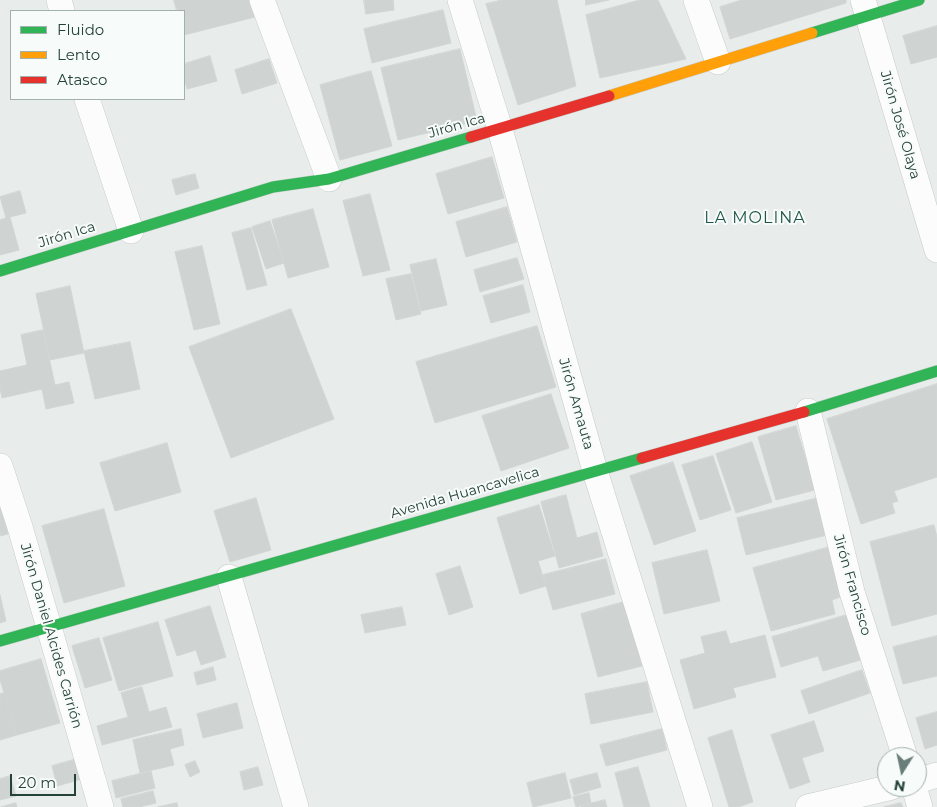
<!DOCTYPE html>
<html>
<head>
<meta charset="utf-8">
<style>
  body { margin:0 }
  #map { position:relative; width:937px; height:807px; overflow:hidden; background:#e8edeb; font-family:Montserrat,sans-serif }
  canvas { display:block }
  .legend { position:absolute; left:10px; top:10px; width:175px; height:90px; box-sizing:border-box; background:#f7fbf9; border:1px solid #a3b1ad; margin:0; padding:6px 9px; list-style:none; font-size:15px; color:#24423a }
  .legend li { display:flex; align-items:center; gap:10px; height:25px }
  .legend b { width:25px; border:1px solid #a3b1ad }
  .north { position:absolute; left:877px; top:747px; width:50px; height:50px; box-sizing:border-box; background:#f7fbf9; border:1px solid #a3b1ad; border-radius:50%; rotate:190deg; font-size:14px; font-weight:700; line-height:20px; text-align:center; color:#24423a }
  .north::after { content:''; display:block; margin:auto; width:18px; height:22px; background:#697e78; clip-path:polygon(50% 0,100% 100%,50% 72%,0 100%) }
  .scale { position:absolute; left:10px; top:774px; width:66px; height:22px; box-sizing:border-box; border:2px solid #24423a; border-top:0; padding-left:6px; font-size:15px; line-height:18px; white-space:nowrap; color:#24423a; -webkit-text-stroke:4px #f7fbf9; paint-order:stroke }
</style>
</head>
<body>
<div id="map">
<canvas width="937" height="807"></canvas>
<ul class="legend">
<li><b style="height:6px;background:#30b455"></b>Fluido</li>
<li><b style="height:6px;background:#ff9f0a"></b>Lento</li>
<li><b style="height:6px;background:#e5322d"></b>Atasco</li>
</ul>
<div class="north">N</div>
<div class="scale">20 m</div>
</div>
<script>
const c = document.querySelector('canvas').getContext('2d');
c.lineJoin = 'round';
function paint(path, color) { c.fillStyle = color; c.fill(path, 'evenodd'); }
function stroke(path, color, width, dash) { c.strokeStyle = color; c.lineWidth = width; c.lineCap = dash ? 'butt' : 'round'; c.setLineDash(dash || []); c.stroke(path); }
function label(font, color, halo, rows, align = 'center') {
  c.font = font + ' Montserrat,sans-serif'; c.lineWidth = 4; c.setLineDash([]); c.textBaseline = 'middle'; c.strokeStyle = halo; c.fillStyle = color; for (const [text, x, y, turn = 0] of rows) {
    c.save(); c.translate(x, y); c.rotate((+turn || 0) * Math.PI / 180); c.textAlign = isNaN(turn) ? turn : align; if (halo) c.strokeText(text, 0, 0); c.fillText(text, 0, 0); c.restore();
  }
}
const building = new Path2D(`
  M174,0H251L255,17L184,35V11H177Z
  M364,0H393L394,10L366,14Z
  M502,0H557L576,86L518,105L486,4Z
  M586,0H609L586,5Z
  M640,0H658L686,59L600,78L586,15Z
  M742,0H846V3L730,39L720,7Z
  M443,10L451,43L372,63L364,29Z
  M937,26V57L911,64L903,36Z
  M460,49L477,121L398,140L381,68Z
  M210,56L217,81L187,89L184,77V64Z
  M269,59L277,83L242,94L235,70Z
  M371,71L392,146L340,160L320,85Z
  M492,157L504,198L448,214L436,174Z
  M195,174L199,188L176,195L172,180Z
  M20,191L26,213L10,217L19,250L0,255V220L6,218L0,197Z
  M370,194L390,270L363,276L343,201Z
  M507,207L517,242L466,257L456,222Z
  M313,209L329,267L288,278L272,220Z
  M270,221L284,263L266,269L252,227Z
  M251,228L267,285L247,290L232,233Z
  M202,246L220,324L194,330L175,252Z
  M517,258L524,279L480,292L474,270Z
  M436,259L447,305L421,311L410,265Z
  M411,274L421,314L396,320L386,279Z
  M523,285L530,312L491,323L483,296Z
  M70,286L84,353L50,360L36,294Z
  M291,309L334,419L231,458L189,347Z
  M537,326L556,387L435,423L416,362Z
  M43,330L55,385L69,382L74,403L46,409L42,389L2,398L0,388V371L27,365L21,335Z
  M130,342L140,389L95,399L84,351Z
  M937,384V477L894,491L898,501L892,503L895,513L861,524L827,419Z
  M551,394L569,448L501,471L482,416Z
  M796,426L815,490L776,500L758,437Z
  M752,442L772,502L736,513L716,454Z
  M167,443L181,492L115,511L100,463Z
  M713,456L731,510L700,520L682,465Z
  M673,462L696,531L654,545L630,476Z
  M566,495L577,538L597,532L603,556L559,568L541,502Z
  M256,498L271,550L230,562L214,511Z
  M818,498L827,535L746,555L737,518Z
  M0,505L8,534L0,536Z
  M539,505L555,556L538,561L546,586L520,594L497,518Z
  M104,509L125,586L64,603L42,526Z
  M934,525L937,537V614L892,626L870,542Z
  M830,547L843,596L832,600L835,614L771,631L753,568Z
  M707,550L720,601L664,614L652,563Z
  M606,559L615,594L553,610L543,575Z
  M460,566L473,607L449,615L436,574Z
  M0,595L6,621L0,623Z
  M624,602L642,666L598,677L581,614Z
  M210,606L226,657L201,665L196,650L177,656L165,620Z
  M402,607L406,625L365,633L361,615Z
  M850,614L864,659L823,671L818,656L781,667L772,637Z
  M158,622L173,676L119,691L103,638Z
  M726,631L730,644L765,635L776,677L733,688L736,697L694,709L680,660L705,653L701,637Z
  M937,636V676L903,684L893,647Z
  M99,638L112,680L85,688L72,646Z
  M41,659L60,723L17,735L0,680V671Z
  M213,667L216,680L197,685L194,673Z
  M862,670L870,693L809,714L801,691Z
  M647,682L653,712L591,724L585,694Z
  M142,687L149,712L166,707L172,727L102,745L97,726L128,717L121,693Z
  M4,693L17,735L0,740V694Z
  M237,703L243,728L203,738L197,714Z
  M937,712V745L925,749L916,718Z
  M814,721L824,751L802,758L810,782L790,789L771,735Z
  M181,729L184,745L170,749L174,765L140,773L133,740Z
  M662,729L667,750L606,766L600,745Z
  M732,730L753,802L738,807H729L708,738Z
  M77,759L82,779L57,786L52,766Z
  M195,761L200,772L190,777L185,765Z
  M258,767L263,785L244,790L240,772Z
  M638,767L650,807H624L615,773Z
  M151,771L155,788L116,798L112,781Z
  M565,773L571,798L533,807L527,783Z
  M597,773L601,787L574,795L570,780Z
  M10,776L16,796L0,800V779Z
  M153,791L156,803L139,807H123L121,799Z
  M589,793L591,803L576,807L573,797Z
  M605,800L607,807H581V806Z
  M16,803L17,807H1Z
  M177,803L178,807H158Z
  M901,803L903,807H884Z`);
const street = new Path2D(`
  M59,0L62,11
  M262,0L329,179
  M460,0L500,129L595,471L700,807
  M696,0L718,62
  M863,0L937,250
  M87,99L131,231
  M808,411L852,592L905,757
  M0,466L20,527L101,807
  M229,577L296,807
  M917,781L937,775
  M914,787L920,807
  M808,807L892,787`);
const fast = new Path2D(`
  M812,33L919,0
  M0,271L273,187L329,179L471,137
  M804,412L937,371
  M0,641L642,458`);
const slow = new Path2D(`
  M609,96L812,33`);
const jam = new Path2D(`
  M471,137L609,96
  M642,458L804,412`);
const streetNames = [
  ["Jirón José Olaya",900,125,74],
  ["Jirón Ica",457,126,-16],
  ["Jirón Ica",67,235,-17],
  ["Jirón Amauta",576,404,74],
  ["Avenida Huancavelica",465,493,-16],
  ["Jirón Francisco",852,585,74],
  ["Jirón Daniel Alcides Carrión",51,636,74]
];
const quarterNames = [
  ["LA MOLINA",755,218]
];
paint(building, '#cfd4d2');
stroke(building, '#d1d6d4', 1);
stroke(street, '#c5cac8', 26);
stroke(fast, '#c3cbc8', 12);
stroke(slow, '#c3cbc8', 12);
stroke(jam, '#c3cbc8', 12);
stroke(street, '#fcfcfc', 25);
stroke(fast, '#30b455', 11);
stroke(slow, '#ff9f0a', 11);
stroke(jam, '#e5322d', 11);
label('14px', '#24423a', '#f7fbf9', streetNames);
c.letterSpacing = '1px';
label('16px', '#1f5548', '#f7fbf9', quarterNames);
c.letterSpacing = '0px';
</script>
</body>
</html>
